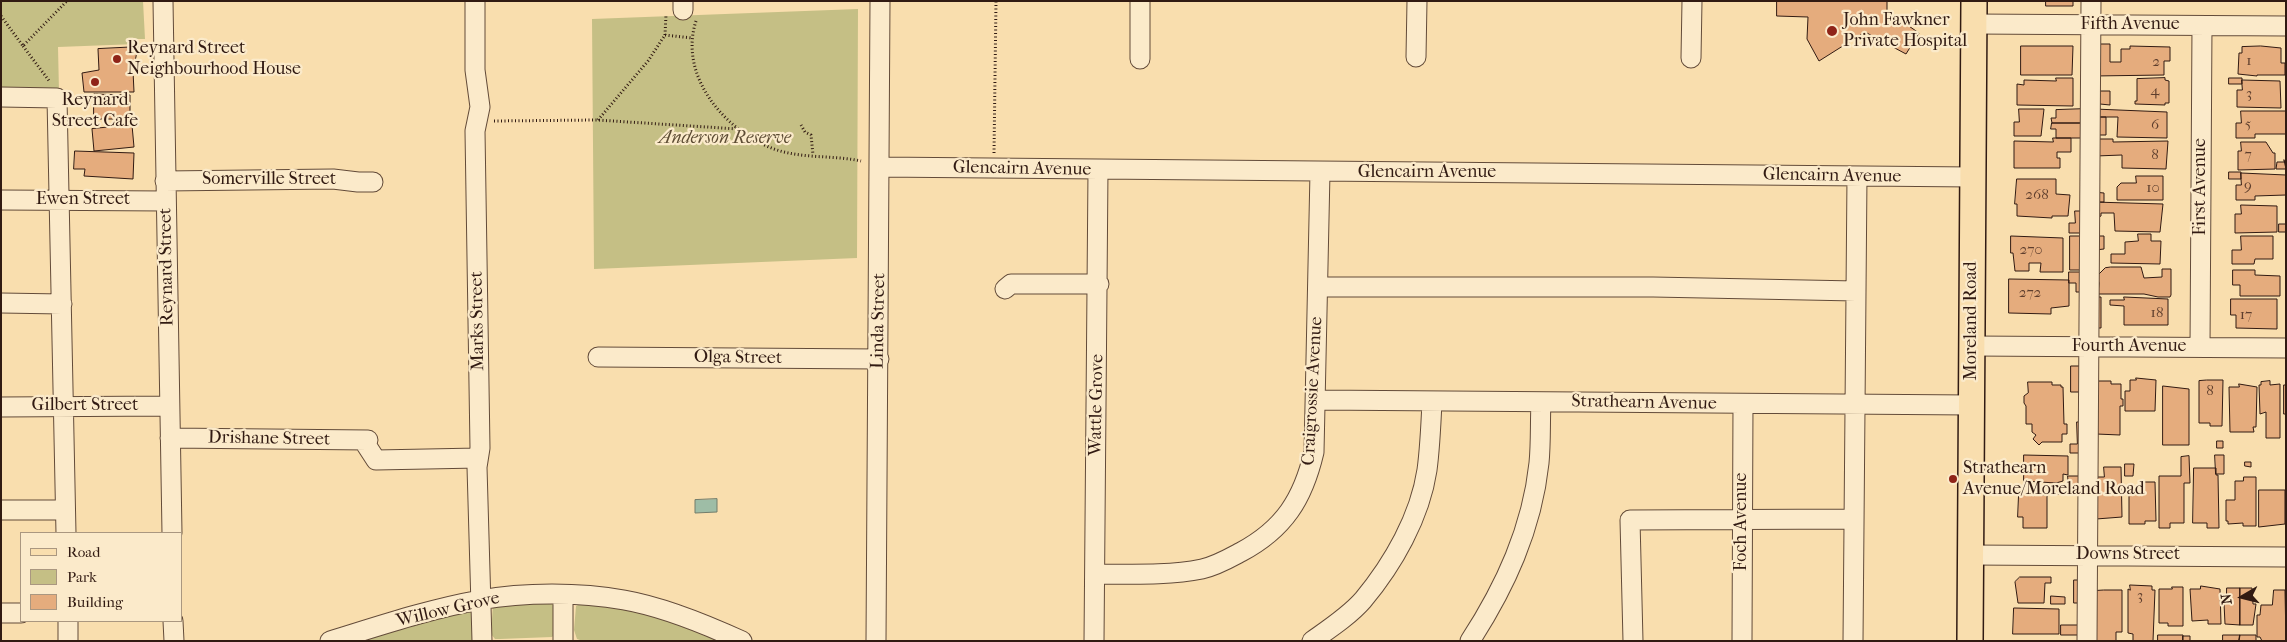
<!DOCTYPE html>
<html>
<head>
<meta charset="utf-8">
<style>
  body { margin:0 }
  #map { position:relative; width:2287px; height:642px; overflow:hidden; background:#f9deae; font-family:"IM FELL French Canon",serif }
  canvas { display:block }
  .frame { position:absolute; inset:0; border:2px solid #311a12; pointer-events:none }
  .legend { position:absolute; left:20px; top:532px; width:162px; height:90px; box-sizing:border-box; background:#fbeaca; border:1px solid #aa9780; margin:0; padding:6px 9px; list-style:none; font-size:15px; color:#311a12 }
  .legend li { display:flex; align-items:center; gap:10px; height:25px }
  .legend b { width:25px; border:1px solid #aa9780 }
  .north { position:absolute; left:2217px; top:572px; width:50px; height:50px; -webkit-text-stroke:4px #fbeaca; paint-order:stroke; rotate:262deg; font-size:14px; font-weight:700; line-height:20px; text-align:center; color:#311a12 }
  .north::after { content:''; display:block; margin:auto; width:18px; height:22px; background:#311a12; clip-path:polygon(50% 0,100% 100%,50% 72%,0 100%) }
</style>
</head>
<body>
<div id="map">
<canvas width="2287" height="642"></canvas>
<div class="frame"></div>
<ul class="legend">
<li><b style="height:6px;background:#f9deae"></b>Road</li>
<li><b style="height:14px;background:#c5bf85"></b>Park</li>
<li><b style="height:14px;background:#e5ac7d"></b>Building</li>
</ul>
<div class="north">N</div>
</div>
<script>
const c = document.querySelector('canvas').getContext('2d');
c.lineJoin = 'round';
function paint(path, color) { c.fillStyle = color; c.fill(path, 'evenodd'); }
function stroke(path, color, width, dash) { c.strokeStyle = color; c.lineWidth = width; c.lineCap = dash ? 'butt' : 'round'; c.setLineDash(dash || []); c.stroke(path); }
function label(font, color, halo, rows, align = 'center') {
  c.font = font + ' "IM FELL French Canon",serif'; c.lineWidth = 4.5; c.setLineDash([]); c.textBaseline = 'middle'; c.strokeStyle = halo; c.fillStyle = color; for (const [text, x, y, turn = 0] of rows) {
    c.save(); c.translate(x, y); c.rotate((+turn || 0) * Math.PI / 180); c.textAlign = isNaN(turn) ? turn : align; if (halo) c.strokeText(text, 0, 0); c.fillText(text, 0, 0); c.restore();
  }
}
const green = new Path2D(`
  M1,1H143L145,39H137V44L58,47L59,92H1Z
  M858,9L857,258L594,269L592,19Z
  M554,603L557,632L552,637L500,639H495L491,634L493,604Z
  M582,603L622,606L731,641H583L577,639L574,630L576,606Z
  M473,611L474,641H353L388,630Z`);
const water = new Path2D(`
  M717,499V512L695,513V500Z`);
const building = new Path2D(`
  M1777,1H1887V11L1919,33L1906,54L1865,32L1819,61L1807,39L1808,17L1777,16Z
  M2046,1H2073V6H2046Z
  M2094,44H2110V62H2121V49H2130V46L2170,47V61H2164V75L2094,76Z
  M2021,46H2073L2072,75H2021Z
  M2261,46L2281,48V63H2285V75H2257V76L2238,74L2239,53H2242V47Z
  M138,47L133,71L134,92H84L82,73L99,70L98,49Z
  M2056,78H2073V106L2017,105V84L2024,85V80L2056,81Z
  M2165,78V80L2169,81V103H2165V105L2135,104V101H2137V79Z
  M2229,78H2242V84H2229Z
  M2242,80L2280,81L2281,108L2237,107V90H2242Z
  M2100,91H2110V105L2100,104Z
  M94,94L130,95V119H94Z
  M2019,109H2044L2041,136H2014V122H2019Z
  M2086,109V123H2052L2051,118H2056V110Z
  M2094,109L2167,112V138L2117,137L2118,117H2094Z
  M2241,111H2286V134H2255V138H2236V123H2241Z
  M2094,117H2106V135H2094Z
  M2052,123H2086L2085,138H2056V129H2051Z
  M132,125L134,147L94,151L92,129Z
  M2053,138H2071V152H2057V158H2060V168H2014V141L2053,142Z
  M2096,139H2113V142L2168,141L2166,169L2122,168V155L2096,156Z
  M2241,142H2266L2273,153H2275V169L2238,170V151H2241Z
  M75,151L134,153L133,179L84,176L85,169H74Z
  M2284,160L2286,169H2276L2277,162H2284Z
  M2229,172H2241V179H2229Z
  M2241,173L2286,175V195L2255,196V200H2236V185H2241Z
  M2136,176H2163V200H2117V187L2121,183H2136Z
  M2017,179H2056V194L2070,195L2068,216H2052V218L2017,216V204H2015Z
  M2093,192L2104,193V202H2093Z
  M2093,202L2163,204L2160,232L2115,231L2114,213H2101V216L2093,220Z
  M2241,205L2277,206V232L2235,233V214H2241Z
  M2075,211H2086V233H2069V223H2075Z
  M2279,224H2286V232H2279Z
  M2138,234H2151V241H2161L2160,264L2111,263V254H2125V242L2138,241Z
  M2011,236L2063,238V272H2040L2041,263H2029V271H2015L2013,253H2011Z
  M2070,236H2085V270H2070Z
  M2095,236H2104V249L2095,250Z
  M2241,236H2273V259H2255L2254,264H2232V250H2241Z
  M2111,267H2141L2144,278L2162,277V269H2171V295L2170,297H2158L2144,294H2098L2099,283L2097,276L2105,268Z
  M2233,270H2255V275L2280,276V296H2240V285H2233Z
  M2069,272H2085V292H2076V283H2069Z
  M2009,279L2069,280V306L2051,308V314L2009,313Z
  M2093,297H2101V328H2093Z
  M2124,297L2168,299V325H2124V306L2110,305V300H2124Z
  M2231,299H2277V329L2236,328V315H2231Z
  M2071,366H2084L2085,392H2071Z
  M2136,378L2156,380L2155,411H2125V391H2130V380H2136Z
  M2207,380H2223L2222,426H2210V423H2199V381Z
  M2096,381H2111V384H2121V399H2123V406H2120V435L2096,434Z
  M2270,381V385L2280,384V438H2266V412L2260,414L2259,385H2261V382Z
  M2028,382H2052V385H2061V387H2063L2064,424H2067V434H2062V442H2042L2039,445L2033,439L2036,435L2032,432V424H2026V406L2024,403V396L2028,393Z
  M2239,384L2257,387L2256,427H2253L2254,432H2230L2229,387H2239Z
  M2284,385H2286V414H2284Z
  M2163,386L2189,389V445H2163Z
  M2077,422H2085V453H2070V444H2077Z
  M2217,441H2223V448H2217Z
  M2024,455L2068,456V475L2063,474V481L2056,483L2024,481Z
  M2215,455H2224V474H2216Z
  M2189,456L2190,483H2184V523H2170V528H2159V476H2181V457Z
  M2245,462H2251V467L2245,466Z
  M2125,464H2134L2133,476H2125Z
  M2104,467H2121L2122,517L2096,519L2094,477H2104Z
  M2194,468H2216V475H2218L2219,528H2207V523H2193Z
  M2068,476H2084V494H2054V486H2068Z
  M2244,477H2256V526H2243V523L2228,524V521H2226V500H2235V481H2243Z
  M2141,482H2155L2156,521H2145V524H2129V486H2141Z
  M2259,490H2285V524L2259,527Z
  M2019,494L2047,495V528H2023V517H2018Z
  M2020,577H2051V583H2045L2044,603H2018L2015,582Z
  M2074,580H2083V603H2074Z
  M2130,585L2152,586V590H2155L2153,641H2133V634L2128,633V589L2130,590Z
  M2201,586L2220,589L2221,624H2208V620L2192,621L2190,589H2200Z
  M2172,587H2183V626H2168V623H2159V589H2172Z
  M2227,588H2240V625L2225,624L2224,603L2226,602Z
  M2240,588H2252L2253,604H2256L2253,625H2240Z
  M2104,590H2122V632H2116V641H2095L2094,591Z
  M2274,590H2285L2286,641H2262L2260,637H2257V615H2260L2261,605H2272Z
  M2051,596L2065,597V604H2051Z
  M2014,608L2059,609V634H2013Z
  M2061,625H2082L2083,635H2061Z
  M2158,635H2183V641H2158Z
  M2223,635H2240L2239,641H2223Z
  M2240,635H2256V641H2239Z
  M2183,636H2190V641H2183Z`);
const path = new Path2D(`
  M1,16L23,46L67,1
  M696,21C678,76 725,131 774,149C802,159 833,155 861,161
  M665,35L666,15
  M23,46L50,82
  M598,120L648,61L665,35L692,38
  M494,121L597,120L738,129
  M801,125L805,132L811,135L813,155
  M994,153L996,1`);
const minor = new Path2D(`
  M163,1L172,533
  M475,1V70L480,107L475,131L480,448L477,467L482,641
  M683,10V1
  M1974,24L2286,26
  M1416,57L1417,1
  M1691,58L1692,1
  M1140,59V1
  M1,97L57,98L66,533
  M880,167L1973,177
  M165,181L333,179L358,182H373
  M1,200L166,201
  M1318,287H1653L1856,291
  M1005,289L1011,284H1099
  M1,303L62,304
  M1972,346L2286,348
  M2200,347L2202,26
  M598,357L879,359
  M1317,400L1971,405
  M1,407L169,406
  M170,438L368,440
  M363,440L376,460L478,458
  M1,510H65
  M1970,555L2286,557
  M1095,574C1130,574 1168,576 1202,569C1216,566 1228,559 1241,552C1284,529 1303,499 1314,452L1320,172
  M563,595V641
  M1,613H21
  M68,621V641
  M173,621L174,641
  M330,641C379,626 429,609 480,600C524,592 580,592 624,600C664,607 705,624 742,641
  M876,641L880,1
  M1094,641L1098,170
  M1312,641C1329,629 1349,616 1363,600C1393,564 1420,517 1427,470C1430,448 1431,424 1432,401
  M1470,641C1505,587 1532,529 1539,463C1541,443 1540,422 1541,402
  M1633,641L1630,520L1854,519
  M1742,641L1743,404
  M1853,641L1857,176
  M2087,641L2091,1`);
const major = new Path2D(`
  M1970,641L1974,1`);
const markers = [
  [1832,31,6,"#8f2418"],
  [117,59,5,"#8f2418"],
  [95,82,5,"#8f2418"],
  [1953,479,5,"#8f2418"]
];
const numberNames = [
  ["1",2249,61],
  ["2",2156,62],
  ["4",2155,91],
  ["3",2249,94],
  ["5",2248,124],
  ["6",2155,125],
  ["8",2155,155],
  ["7",2248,155],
  ["9",2248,186],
  ["10",2153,188],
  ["268",2037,195],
  ["270",2031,250],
  ["272",2030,293],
  ["18",2157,313],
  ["17",2246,315],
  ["8",2210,391],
  ["3",2140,596]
];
const poiNames = [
  ["John Fawkner",1843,21],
  ["Private Hospital",1843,42],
  ["Reynard Street",127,49],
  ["Neighbourhood House",127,70],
  ["Reynard",95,101,"center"],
  ["Street Cafe",95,122,"center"],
  ["Strathearn",1963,469],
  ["Avenue/Moreland Road",1963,490]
];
const streetNames = [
  ["Fifth Avenue",2130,25],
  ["Glencairn Avenue",1022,169,1],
  ["Glencairn Avenue",1427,173],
  ["Glencairn Avenue",1832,176,1],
  ["Somerville Street",269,180],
  ["First Avenue",2201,187,-90],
  ["Ewen Street",83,200],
  ["Reynard Street",167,267,-91],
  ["Marks Street",478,321,-91],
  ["Linda Street",879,321,-89],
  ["Moreland Road",1972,321,-90],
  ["Fourth Avenue",2129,347],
  ["Olga Street",738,358,1],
  ["Craigrossie Avenue",1313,391,-87],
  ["Strathearn Avenue",1644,403,1],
  ["Wattle Grove",1097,405,-89],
  ["Gilbert Street",85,406],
  ["Drishane Street",269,439,1],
  ["Foch Avenue",1742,522,-90],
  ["Downs Street",2128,555],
  ["Willow Grove",448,610,-13]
];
const parkNames = [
  ["Anderson Reserve",725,139]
];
paint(green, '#c5bf85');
paint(water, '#9ebda6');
stroke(water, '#727c6b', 1);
paint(building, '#e5ac7d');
stroke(building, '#311a12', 1);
stroke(minor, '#634b39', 21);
stroke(major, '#311a12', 28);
stroke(path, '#311a12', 3, [1, 2.5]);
stroke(minor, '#fbeaca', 19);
stroke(major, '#f9deae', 25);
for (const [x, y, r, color] of markers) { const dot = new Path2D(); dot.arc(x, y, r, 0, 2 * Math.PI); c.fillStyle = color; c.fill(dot); stroke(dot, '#fbeaca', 2); }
label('15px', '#5e3e2d', null, numberNames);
label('18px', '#311a12', '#fbeaca', poiNames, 'left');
label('18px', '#311a12', '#fbeaca', streetNames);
label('italic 18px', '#5d4c34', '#fbeaca', parkNames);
</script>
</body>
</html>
